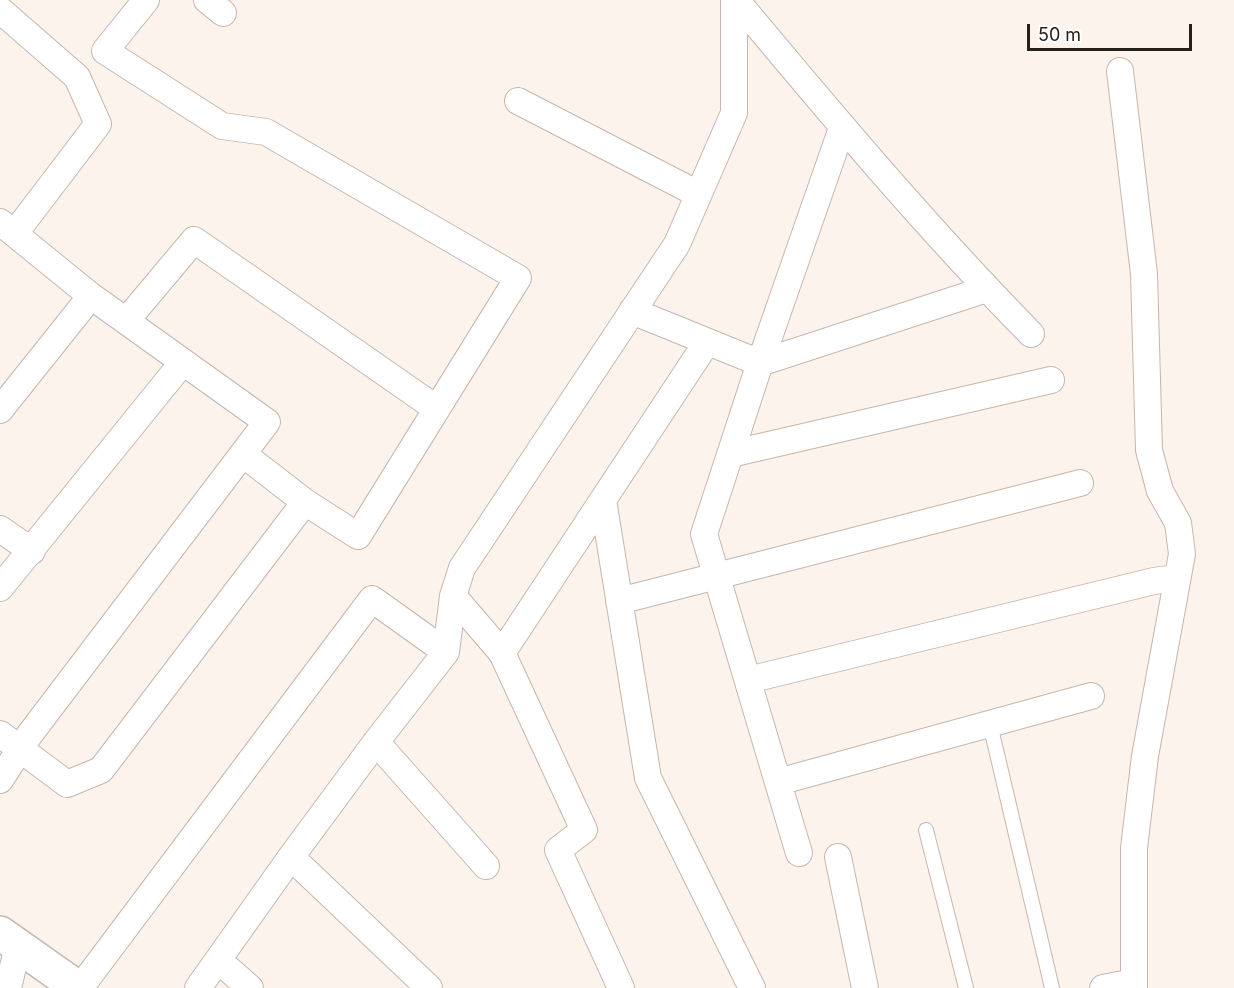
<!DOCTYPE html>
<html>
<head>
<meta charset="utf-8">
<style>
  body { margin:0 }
  #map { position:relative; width:1234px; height:988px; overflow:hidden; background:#fdf3ed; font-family:Inter,sans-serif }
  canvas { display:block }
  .scale { position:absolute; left:1027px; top:24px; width:165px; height:27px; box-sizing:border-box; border:3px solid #26201d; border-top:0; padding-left:8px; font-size:18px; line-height:21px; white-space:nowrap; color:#26201d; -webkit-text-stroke:4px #fff; paint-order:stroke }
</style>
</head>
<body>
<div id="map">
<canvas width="1234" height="988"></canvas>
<div class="scale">50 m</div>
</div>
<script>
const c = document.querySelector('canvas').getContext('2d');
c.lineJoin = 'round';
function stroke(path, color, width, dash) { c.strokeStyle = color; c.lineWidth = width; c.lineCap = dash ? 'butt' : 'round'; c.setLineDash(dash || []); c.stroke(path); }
const service = new Path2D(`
  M990,724L1052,988
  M926,830L966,988`);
const minor = new Path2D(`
  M146,0L105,51L222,126L266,132L518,278L358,536L305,502L243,454
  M207,0L223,13
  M736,0C831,114 927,228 1031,334
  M0,10L77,77L98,124L15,233
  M1120,71L1144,274L1149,450L1160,491L1178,523L1182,554L1145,756L1134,848V988
  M518,101L698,194
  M0,222L91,296L267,422L30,734L0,780
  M632,311L760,363L987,289
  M126,321L194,240L437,409
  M0,410L91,296
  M730,454L1051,380
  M603,500L648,778L752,988
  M0,529L32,551
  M0,588L183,362
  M453,596L502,653L584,830L558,850L621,988
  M619,601L1080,483
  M502,653L707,342
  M748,680L1154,581L1176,578
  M0,734L67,784L101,770L305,502
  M376,742L486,866
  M778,782L1091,696
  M799,853L704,534L760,363L842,128
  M291,857L429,988
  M838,857L865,988
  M218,960L250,988
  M8,988L18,946
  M80,988L372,599L446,652
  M198,988L291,857L376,742L446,652L453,596L462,568L677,244L734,113V0
  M1103,988L1134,982`);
const tertiary = new Path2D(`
  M0,933L78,988`);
stroke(service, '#c6b6ae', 16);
stroke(minor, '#c6b6ae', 28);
stroke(tertiary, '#c6b6ae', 36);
stroke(service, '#fff', 14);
stroke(minor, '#fff', 26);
stroke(tertiary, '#fff', 33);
</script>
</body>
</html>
